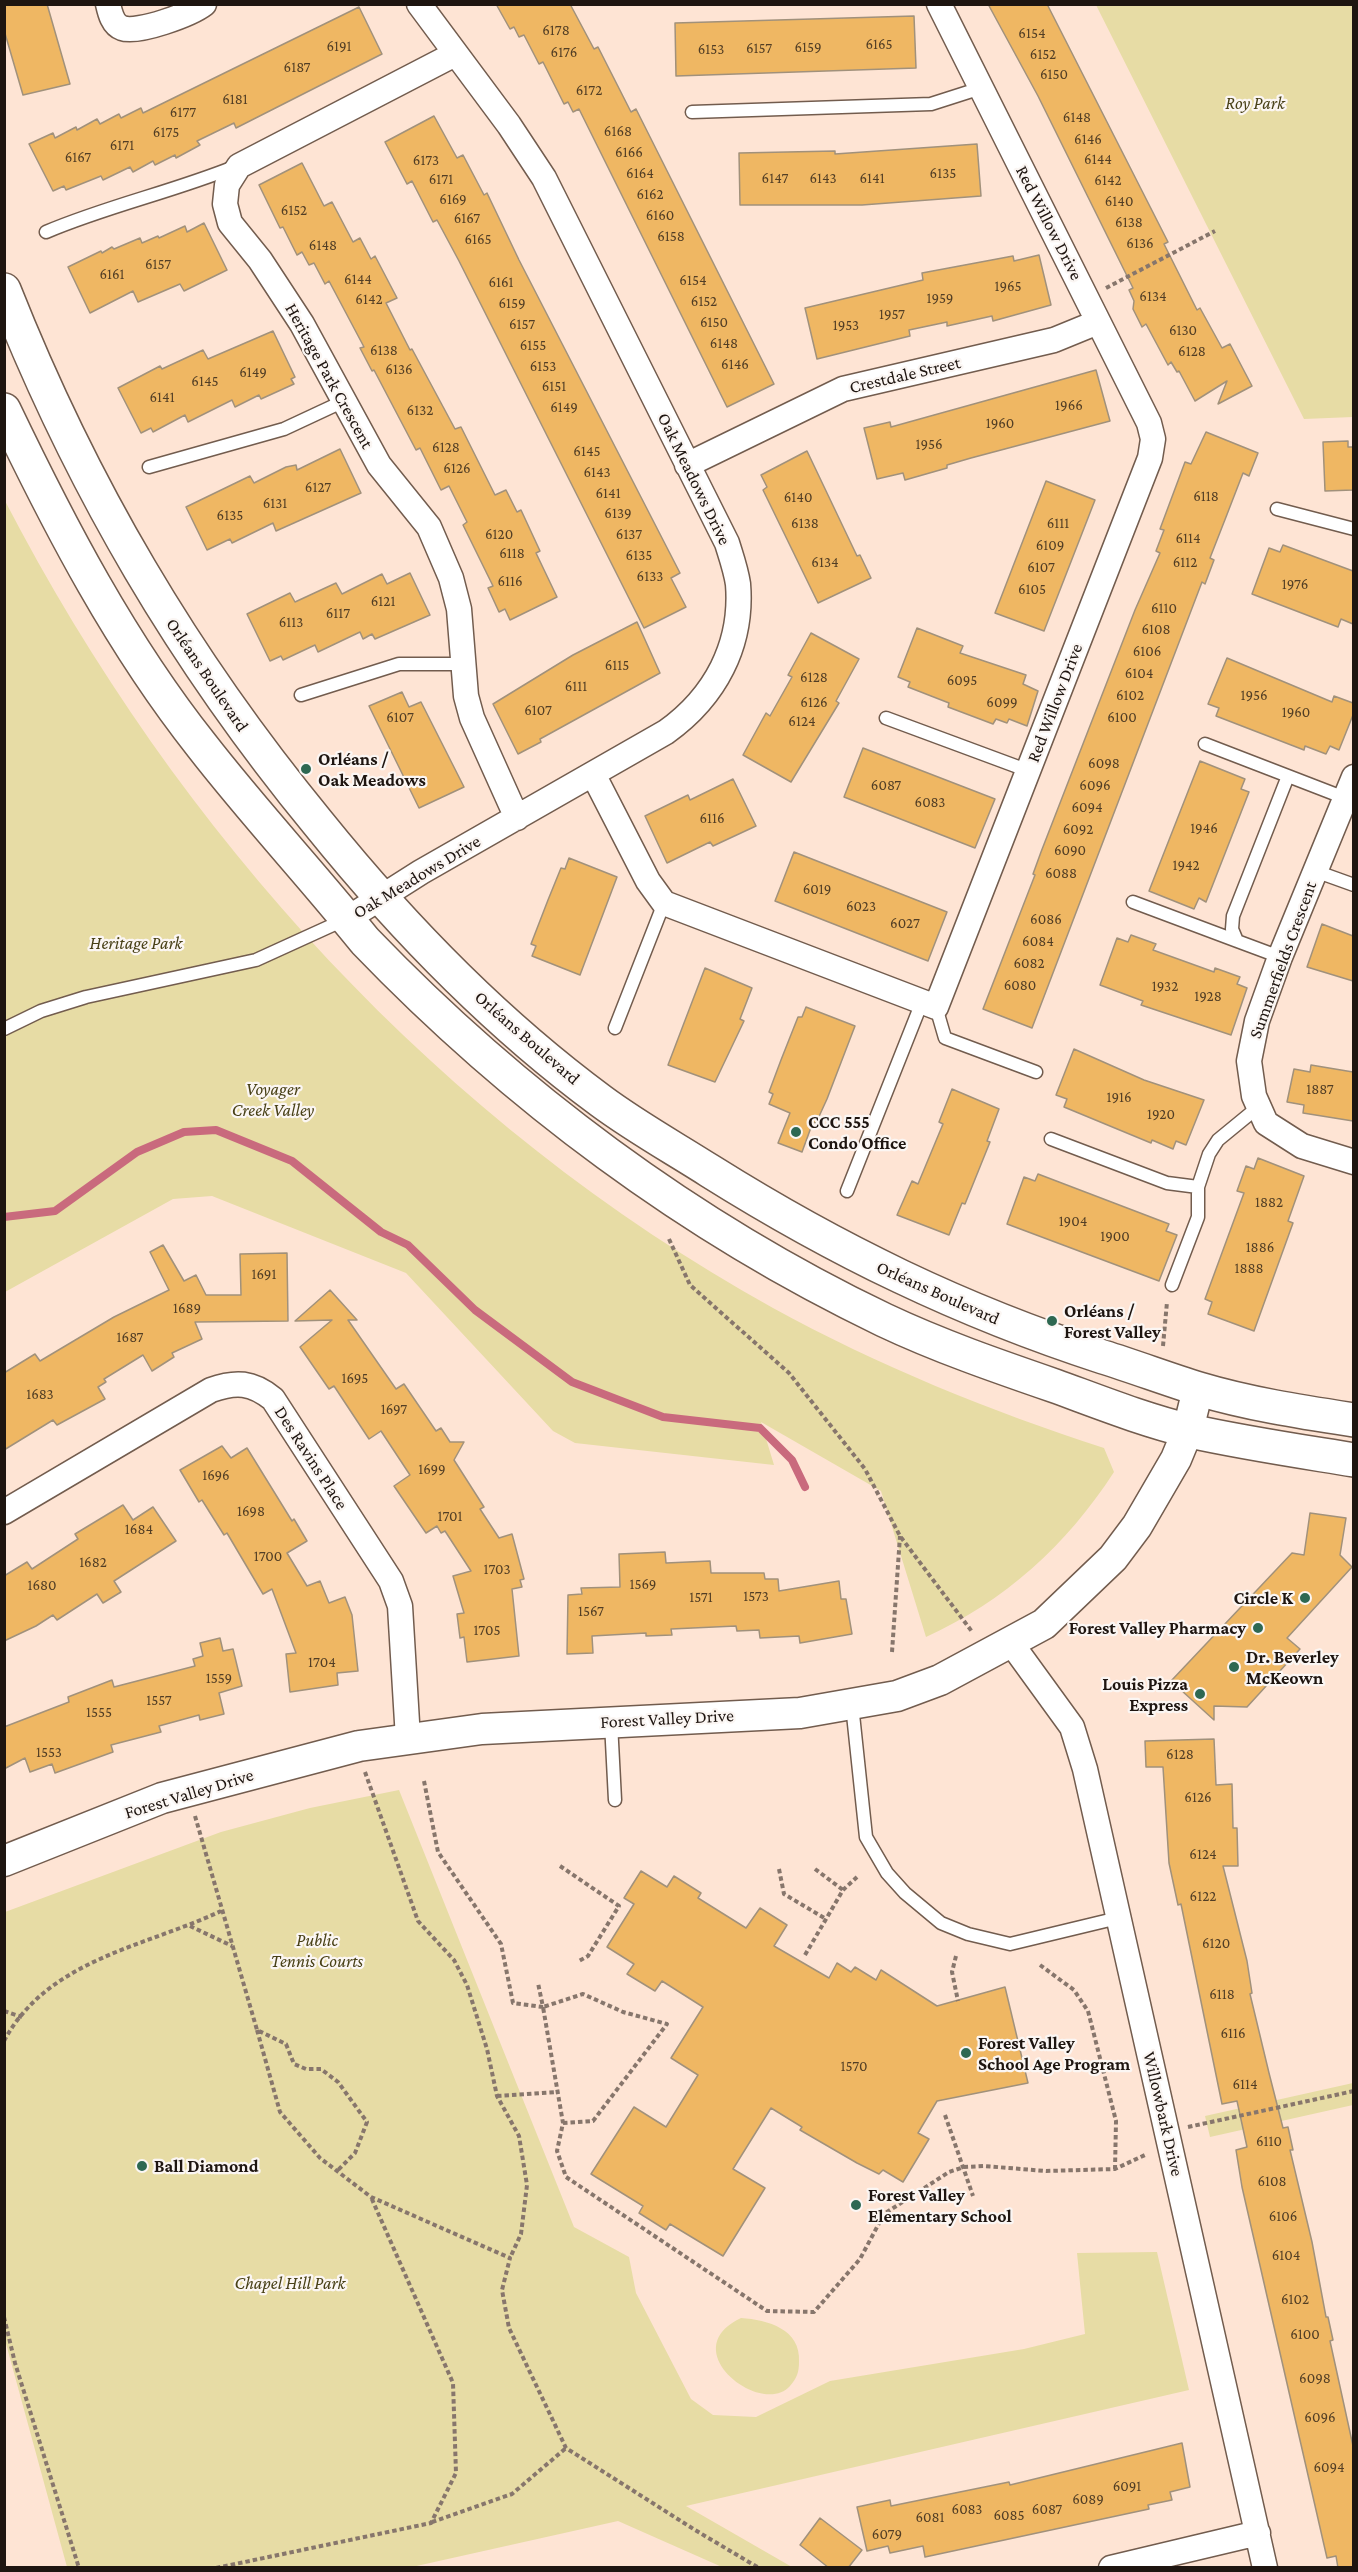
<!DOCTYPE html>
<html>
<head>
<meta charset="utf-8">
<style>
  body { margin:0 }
  #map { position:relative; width:1358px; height:2572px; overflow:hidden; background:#fee4d4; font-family:"Crimson Pro",serif }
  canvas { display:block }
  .frame { position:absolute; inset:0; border:6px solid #1e1510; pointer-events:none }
</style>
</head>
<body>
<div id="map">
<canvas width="1358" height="2572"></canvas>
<div class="frame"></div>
</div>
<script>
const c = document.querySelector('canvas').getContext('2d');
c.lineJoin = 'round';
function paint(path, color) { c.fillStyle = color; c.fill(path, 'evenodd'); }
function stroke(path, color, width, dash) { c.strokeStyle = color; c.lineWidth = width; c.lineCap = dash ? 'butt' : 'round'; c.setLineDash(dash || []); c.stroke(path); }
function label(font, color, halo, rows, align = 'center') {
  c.font = font + ' "Crimson Pro",serif'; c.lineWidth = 4.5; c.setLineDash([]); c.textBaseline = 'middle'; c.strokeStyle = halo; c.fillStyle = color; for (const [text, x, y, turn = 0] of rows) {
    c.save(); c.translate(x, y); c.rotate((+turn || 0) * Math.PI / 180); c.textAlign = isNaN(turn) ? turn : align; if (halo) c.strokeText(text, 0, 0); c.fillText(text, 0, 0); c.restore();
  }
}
const green = new Path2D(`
  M1096,5H1353V417L1304,419Z
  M4,499C178,835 440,1123 773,1308C879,1366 990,1411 1104,1448L1114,1472C1066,1546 1005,1601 926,1637L881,1491L761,1422L774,1465L575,1443L553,1431L406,1273L212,1196L173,1199L5,1292Z
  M399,1790L574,2227L629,2257L636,2293L691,2399L713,2415L756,2417L830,2381L1024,2349L1085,2334L1077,2253L1157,2252L1189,2390L686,2506L792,2567H722L618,2521L412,2567H67L5,2340V1912L221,1832L310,1808Z
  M1353,2083V2105L1210,2137L1205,2116Z
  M741,2318C768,2320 801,2329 799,2362C799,2372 797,2378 790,2386C762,2418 673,2350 741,2318Z`);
const stream = new Path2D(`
  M4,1217L55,1211L137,1152L184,1132L216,1130L292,1161L381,1232L408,1245L475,1310L572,1382L663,1417L760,1428L792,1460L805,1487`);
const building = new Path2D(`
  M4,4H47L70,84L23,95L4,30Z
  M496,4H570L594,49L598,47L631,112L636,109L774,384L727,407L579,109L573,112L568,102L564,104L543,62L539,64L524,35L519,37L514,27L510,29Z
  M988,4H1047L1168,242L1164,244L1197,310L1200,308L1222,348L1230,344L1252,386L1218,404L1227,381L1195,401L1179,371L1177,372L1171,362L1168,365L1146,324L1142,327L1133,309L1134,301L1129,290L1133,288L1038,96Z
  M359,7L382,54L236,128L234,123L197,141L200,145L176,158L175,155L155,165L153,161L133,172L130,167L103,180L101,176L66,190L64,186L53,191L29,144L53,133L55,138L76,127L77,130L97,119L100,124L119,114L121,118L141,108L143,113Z
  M914,16L916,68L676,76L675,23Z
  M434,116L457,158L463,155L484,195L487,193L519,260L680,573L671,578L686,607L644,628L459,261L437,220L433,222L412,181L407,184L385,142Z
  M977,144L981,196L862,205H740L739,153L835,151V154Z
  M302,163L324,206L332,202L353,242L360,238L371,259L375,256L397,298L386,303L410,350L412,349L455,429L461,427L495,495L506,490L517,512L521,510L540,551L536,553L557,597L510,620L505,609L499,612L488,588L493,586L463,525L467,522L449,486L441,490L420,448L416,450L374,370L372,371L360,348L364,347L329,281L325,284L314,263L309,265L302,252L297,255L283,227L280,228L259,185Z
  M204,223L227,270L184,291L180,284L138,302L133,291L90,313L68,267L101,251L102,253L112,247L114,249L140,238L142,243L158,236L159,238L185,226L187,232Z
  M1039,255L1051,305L993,321L992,316L947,326V322L909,330L910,336L817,359L805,308L923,280L922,273L1013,256L1014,261Z
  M273,331L295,377L291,379L294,384L261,399L259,395L235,407L232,400L188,422L185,415L153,432L151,428L141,433L118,388L160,366L162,369L203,350L208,359Z
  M1096,370L1110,421L971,458L947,465V468L905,480L903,473L877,479L864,428L890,422L891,427Z
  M1206,432L1258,453L1249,476L1243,473L1226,517L1210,558L1214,560L1205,584L1202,582L1032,1028L983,1009L1035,875L1033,874L1041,852L1135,610L1160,553L1156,551L1164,530L1160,529L1185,462L1191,464Z
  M1348,441V447H1353V490L1325,491L1323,442Z
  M340,449L361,493L276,531L273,523L232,543L230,539L207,550L186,507L250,476L254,483L286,467L296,465L297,470Z
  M807,451L857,556L860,555L871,578L818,603L763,490L767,487L761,475Z
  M1046,481L1095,500L1044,631L995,613Z
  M1283,545L1353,571V624L1341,619L1338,627L1252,594L1269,548L1280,552Z
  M410,573L430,615L375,639L372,634L363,639L360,632L318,652L315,645L283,660L281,656L270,661L247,614L290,593L295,602L336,583L342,594L382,574L387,584Z
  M637,622L660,673L540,739L541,742L518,754L493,704L573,655Z
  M917,628L963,646L960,653L1026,675L1023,684L1038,691L1027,726L1009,719L1007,723L996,719L993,724L948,707L949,703L908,687L910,682L898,677Z
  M811,633L859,659L836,701L839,703L791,782L743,755L766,713L770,716L792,677L788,675Z
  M1227,658L1332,702L1334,696L1353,703V715L1339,750L1330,746L1326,754L1305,746L1304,750L1216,716L1219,708L1208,704Z
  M402,692L409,707L421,702L464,787L419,808L369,706Z
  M863,748L995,799L975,848L844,797Z
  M1200,761L1245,779L1241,789L1249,792L1206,902L1199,898L1194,909L1149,891Z
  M733,779L756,826L713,846L710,842L667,863L645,816L688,795L690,800Z
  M794,852L947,912L928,961L775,901Z
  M569,858L617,877L580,975L532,956L536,946L531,944L548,900L561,868L565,869Z
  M1322,924L1353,936V981L1307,967Z
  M1131,935L1156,944L1153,950L1214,972L1215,968L1240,977L1237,984L1247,988L1231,1035L1141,1005L1143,1001L1100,985L1117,938L1128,942Z
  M705,968L752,988L740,1019L744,1021L715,1082L668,1065Z
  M806,1007L855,1026L827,1099L816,1123L813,1122L802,1152L778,1143L790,1113L769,1104L773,1094L769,1092L781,1060L798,1017H802Z
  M1074,1049L1144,1080L1204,1100L1186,1145L1176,1141L1173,1149L1152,1140L1151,1143L1064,1107L1067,1099L1056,1095Z
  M1311,1065L1353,1072V1121L1303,1113L1304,1105L1287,1102L1294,1069L1310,1072Z
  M952,1089L999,1109L987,1141L990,1142L965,1204L962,1203L949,1235L897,1215L912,1181L918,1184L943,1124L939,1122Z
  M1258,1158L1304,1176L1288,1221L1293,1223L1254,1331L1208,1314L1212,1302L1205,1299L1244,1193L1237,1191L1246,1166L1254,1169Z
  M1038,1174L1169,1224L1166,1231L1177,1235L1159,1281L1007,1224L1024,1177L1035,1181Z
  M163,1245L184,1281L196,1275L206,1295H241L240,1254L287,1253L288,1321L195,1322L202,1339L172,1353L174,1357L152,1371L143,1355L104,1379L106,1382L98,1387L105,1399L57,1425L53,1420L4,1450V1373L35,1354L40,1361L114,1317L169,1290L150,1252Z
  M330,1290L357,1320H348L396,1389L404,1384L436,1431L441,1428L450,1442H464L454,1460L484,1507L480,1509L499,1538L512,1534L524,1579L520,1580L522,1587L512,1589L519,1656L467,1662L464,1637L460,1638L457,1614L464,1613L453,1576L471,1571L445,1531L441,1533L437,1526L426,1533L394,1486L410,1475L381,1431L369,1439L334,1386L329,1389L300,1347L332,1320L295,1321Z
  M222,1446L231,1458L247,1448L292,1521L294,1519L307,1541L287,1553L307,1586L320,1581L329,1603L345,1597L352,1615L358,1671L337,1673L338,1685L290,1692L286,1654L296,1653L272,1589L263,1594L227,1533L224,1535L202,1500L199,1502L180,1470Z
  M123,1505L133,1520L153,1507L176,1541L114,1581L121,1592L103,1603L97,1594L57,1620L53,1615L36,1626L4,1641V1576L27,1562L32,1569L78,1539L75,1534Z
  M1310,1513L1346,1518L1340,1555L1352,1567L1287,1638L1300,1649L1247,1707L1214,1706V1720L1171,1681L1292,1553L1304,1555Z
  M665,1552L666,1563L710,1561L711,1573H764L765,1579H778L779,1591L839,1581L841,1599H846L852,1634L800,1643L799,1636L760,1638L759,1630L737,1631L736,1626L671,1629L672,1635L646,1636V1633L592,1636L593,1653L567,1654L568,1595L582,1594L581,1588L620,1587L619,1554Z
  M220,1638L223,1651L233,1649L242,1686L219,1693L224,1714L200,1720L199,1715L159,1726L161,1732L111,1745L113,1752L55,1773L52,1764L30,1772L25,1758L4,1769V1727L69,1702L68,1697L112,1680L114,1687L195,1666L193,1659L203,1656L200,1643Z
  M1214,1739L1216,1785L1232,1784L1233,1828H1237L1238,1866H1223L1247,1961L1252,1993L1250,1994L1269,2073L1283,2128L1288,2127L1293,2150H1290L1312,2242L1326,2317H1328L1333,2340L1330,2341L1353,2446V2568H1338L1336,2556L1327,2558L1242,2187L1236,2150L1247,2147L1237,2101L1222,2104L1181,1904L1178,1905L1169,1863L1163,1767H1146L1145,1741Z
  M641,1871L667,1887L674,1876L701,1893L698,1898L746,1928L760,1908L787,1925L774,1946L829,1978L837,1963L851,1972L855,1967L876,1980L881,1970L937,2006L1005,1987L1028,2083L937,2101L918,2133L929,2139L903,2182L883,2170L879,2174L857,2163L800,2130L802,2127L771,2108L733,2169L765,2188L723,2256L670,2224L666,2230L639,2213L643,2206L591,2174L634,2107L666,2127L698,2075L671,2058L703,2007L662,1981L655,1991L627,1974L634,1964L607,1947L634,1904L624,1898Z
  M1182,2443L1190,2487L1170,2492L1172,2500L1148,2505L1149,2509L925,2557L923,2546L890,2553L888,2546L867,2551L857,2507L890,2500L891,2506L1009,2482L1010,2485Z
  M820,2518L862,2550L848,2568H829L800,2545Z`);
const path = new Path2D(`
  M1106,288L1215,231
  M669,1239L690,1285L789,1373L865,1469L900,1536L973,1633
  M1163,1346L1167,1302
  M892,1652L900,1536
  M365,1772L418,1921L454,1960L467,1985L487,2049L497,2096L519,2136L527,2185L521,2234L510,2258
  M424,1781L438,1852L501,1944L513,2003L543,2007L538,1983
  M195,1816L257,2030L286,2044L294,2064L306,2069H321L338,2082L367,2122L355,2153L337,2171
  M560,1866L619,1906L588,1956L579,1961
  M779,1869L784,1894L826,1919
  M815,1869L843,1890
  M190,1926L232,1946
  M805,1955L843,1890L857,1877
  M956,1956L952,1972L958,2001
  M1040,1965L1074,1990L1088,2011L1116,2121L1115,2169
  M4,2011L22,2017
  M257,2030L280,2112L320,2158L371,2197L510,2258L502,2290L509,2328L566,2448L695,2530L759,2568
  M4,2041C48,1959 145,1947 221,1911
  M497,2096L556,2092
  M945,2115L973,2196
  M563,2123L593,2121L667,2024L623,2012L583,1994L543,2007L563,2123L557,2151L566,2177L767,2311L814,2312L860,2259L884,2214L949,2172L964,2167L984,2166L1046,2171L1115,2169L1147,2154
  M1188,2127L1354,2091
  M4,2317L15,2363L79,2568
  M432,2522L512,2494L566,2448
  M216,2568L431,2523L456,2473L453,2383L371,2197`);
const service = new Path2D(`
  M692,112L931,104L981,88
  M46,232C107,206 172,192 234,167
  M149,467L284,429L344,401
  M1277,509L1354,529
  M301,695L399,664H463
  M886,718L1029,771
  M1205,744L1288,776
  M1315,871L1354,885
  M1133,902L1237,941
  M1280,957L1237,941L1232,929L1233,916L1288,776L1345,798
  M936,1007L945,1038L1036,1072
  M615,1028L664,903
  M4,1029L41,1011L86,997L256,960L346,919
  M1051,1139L1167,1183L1198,1187
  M847,1191L922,1002
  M1172,1285L1198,1217V1187L1209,1154L1218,1140L1257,1108
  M852,1705L866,1837L887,1873L905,1893L941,1923L968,1934L1010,1944L1118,1918
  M611,1723L615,1800`);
const minor = new Path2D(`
  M108,4C110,13 113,25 122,28C138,34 191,14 204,4
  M455,54L239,166L227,185L225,204L230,223L260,260L302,324L379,465L429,527L451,578L459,609L466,696L472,718L517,818
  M687,465L843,389L1054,340L1098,322
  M593,774L648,881L664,903L936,1007L1150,458L1153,439L1149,423L939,4
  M1354,777L1280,957L1257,1021L1249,1061L1254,1096L1266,1123L1302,1146L1354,1162
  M347,919L421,872L666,732C715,697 743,645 738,584C736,570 731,556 727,543L544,178L509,125L419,4
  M4,1512L211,1390C236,1381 252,1382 273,1399L391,1581L400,1606L408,1739
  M1011,1643L1072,1727L1085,1769L1265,2568
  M1111,2568L1258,2533`);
const tertiary = new Path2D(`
  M4,1861L162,1798L359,1746L482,1729L800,1713L897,1696L940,1680L1044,1624L1113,1558L1137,1526L1176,1459L1188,1430L1198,1389`);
const secondary = new Path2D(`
  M4,290C82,487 184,660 318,823C401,926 494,1022 601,1101C636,1127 674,1148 710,1171C836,1250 961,1311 1103,1357C1135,1367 1167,1379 1199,1389C1249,1404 1302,1412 1354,1420
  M4,410C60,527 121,644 202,746C254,813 312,875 365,941C514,1096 690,1227 884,1320C939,1346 997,1366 1055,1386C1099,1402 1144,1420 1190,1431C1244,1443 1299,1451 1354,1460`);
const markers = [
  [306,769,6,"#2e6852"],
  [796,1132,6,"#2e6852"],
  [1052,1321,6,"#2e6852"],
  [1305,1598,6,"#2e6852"],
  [1258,1628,6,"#2e6852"],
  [1234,1667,6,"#2e6852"],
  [1200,1694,6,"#2e6852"],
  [966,2053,6,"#2e6852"],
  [142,2166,6,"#2e6852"],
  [856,2205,6,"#2e6852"]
];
const numberNames = [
  ["6178",556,30],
  ["6154",1032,33],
  ["6165",879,44],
  ["6191",339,46],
  ["6159",808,47],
  ["6157",759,48],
  ["6153",711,49],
  ["6176",564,52],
  ["6152",1043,54],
  ["6187",297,67],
  ["6150",1054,74],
  ["6172",589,90],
  ["6181",235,99],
  ["6177",183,112],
  ["6148",1077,117],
  ["6168",618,131],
  ["6175",166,132],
  ["6146",1088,139],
  ["6171",122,145],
  ["6166",629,152],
  ["6167",78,157],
  ["6144",1098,159],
  ["6173",426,160],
  ["6164",640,173],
  ["6135",943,173],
  ["6147",775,178],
  ["6143",823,178],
  ["6141",872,178],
  ["6171",441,179],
  ["6142",1108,180],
  ["6162",650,194],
  ["6169",453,199],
  ["6140",1119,201],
  ["6152",294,210],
  ["6160",660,215],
  ["6167",467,218],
  ["6138",1129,222],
  ["6158",671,236],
  ["6165",478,239],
  ["6136",1140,243],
  ["6148",323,245],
  ["6157",158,264],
  ["6161",112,274],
  ["6144",358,279],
  ["6154",693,280],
  ["6161",501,282],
  ["1965",1008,286],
  ["6134",1153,296],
  ["1959",940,298],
  ["6142",369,299],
  ["6152",704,301],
  ["6159",512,303],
  ["1957",892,314],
  ["6150",714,322],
  ["6157",522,324],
  ["1953",846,325],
  ["6130",1183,330],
  ["6148",724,343],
  ["6155",533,345],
  ["6138",384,350],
  ["6128",1192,351],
  ["6146",735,364],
  ["6153",543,366],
  ["6136",399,369],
  ["6149",253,372],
  ["6145",205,381],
  ["6151",554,386],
  ["6141",162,397],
  ["1966",1069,405],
  ["6149",564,407],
  ["6132",420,410],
  ["1960",1000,423],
  ["1956",929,444],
  ["6128",446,447],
  ["6145",587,451],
  ["6126",457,468],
  ["6143",597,472],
  ["6127",318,487],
  ["6141",608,493],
  ["6118",1206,496],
  ["6140",798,497],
  ["6131",275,503],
  ["6139",618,513],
  ["6135",230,515],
  ["6138",805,523],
  ["6111",1058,523],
  ["6120",499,534],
  ["6137",629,534],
  ["6114",1188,538],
  ["6109",1050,545],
  ["6118",512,553],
  ["6135",639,555],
  ["6134",825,562],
  ["6112",1185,562],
  ["6107",1041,567],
  ["6133",650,576],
  ["6116",510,581],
  ["1976",1295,584],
  ["6105",1032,589],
  ["6121",383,601],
  ["6110",1164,608],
  ["6117",338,613],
  ["6113",291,622],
  ["6108",1156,629],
  ["6106",1147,651],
  ["6115",617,665],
  ["6104",1139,673],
  ["6128",814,677],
  ["6095",962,680],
  ["6111",576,686],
  ["6102",1130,695],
  ["1956",1254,695],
  ["6126",814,702],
  ["6099",1002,702],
  ["6107",538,710],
  ["1960",1296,712],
  ["6107",400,717],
  ["6100",1122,717],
  ["6124",802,721],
  ["6098",1104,763],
  ["6087",886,785],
  ["6096",1095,785],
  ["6083",930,802],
  ["6094",1087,807],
  ["6116",712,818],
  ["1946",1204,828],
  ["6092",1078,829],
  ["6090",1070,850],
  ["1942",1186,865],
  ["6088",1061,873],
  ["6019",817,889],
  ["6023",861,906],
  ["6086",1046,919],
  ["6027",905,923],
  ["6084",1038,941],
  ["6082",1029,963],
  ["6080",1020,985],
  ["1932",1165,986],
  ["1928",1208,996],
  ["1887",1320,1089],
  ["1916",1119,1097],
  ["1920",1161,1114],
  ["1882",1269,1202],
  ["1904",1073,1221],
  ["1900",1115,1236],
  ["1886",1260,1247],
  ["1888",1249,1268],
  ["1691",264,1274],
  ["1689",187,1308],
  ["1687",130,1337],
  ["1695",355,1378],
  ["1683",40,1394],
  ["1697",394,1409],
  ["1699",432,1469],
  ["1696",216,1475],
  ["1698",251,1511],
  ["1701",450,1516],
  ["1684",139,1529],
  ["1700",268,1556],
  ["1682",93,1562],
  ["1703",497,1569],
  ["1569",643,1584],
  ["1680",42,1585],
  ["1573",756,1596],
  ["1571",701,1597],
  ["1567",591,1611],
  ["1705",487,1630],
  ["1704",322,1662],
  ["1559",219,1678],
  ["1557",159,1700],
  ["1555",99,1712],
  ["1553",49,1752],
  ["6128",1180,1754],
  ["6126",1198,1797],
  ["6124",1203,1854],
  ["6122",1203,1896],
  ["6120",1216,1943],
  ["6118",1222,1994],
  ["6116",1233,2033],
  ["1570",854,2066],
  ["6114",1245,2084],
  ["6110",1269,2141],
  ["6108",1272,2181],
  ["6106",1283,2216],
  ["6104",1286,2255],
  ["6102",1295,2299],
  ["6100",1305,2334],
  ["6098",1315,2378],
  ["6096",1320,2417],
  ["6094",1329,2467],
  ["6091",1127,2486],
  ["6089",1088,2499],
  ["6083",967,2509],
  ["6087",1047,2509],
  ["6085",1009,2515],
  ["6081",930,2517],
  ["6079",887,2534]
];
const parkNames = [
  ["Roy Park",1255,103],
  ["Heritage Park",136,943],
  ["Voyager",273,1089],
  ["Creek Valley",273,1110],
  ["Public",317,1940],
  ["Tennis Courts",317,1961],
  ["Chapel Hill Park",290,2283]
];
const streetNames = [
  ["Red Willow Drive",1049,223,63],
  ["Crestdale Street",905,375,-13],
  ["Heritage Park Crescent",329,376,61],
  ["Oak Meadows Drive",694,479,64],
  ["Orléans Boulevard",207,675,56],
  ["Red Willow Drive",1055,703,-69],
  ["Oak Meadows Drive",417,877,-31],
  ["Summerfields Crescent",1283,960,-70],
  ["Orléans Boulevard",527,1038,41],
  ["Orléans Boulevard",938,1293,24],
  ["Des Ravins Place",311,1458,57],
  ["Forest Valley Drive",667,1719,-3],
  ["Forest Valley Drive",189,1794,-17],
  ["Willowbark Drive",1163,2114,77]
];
const poiNames = [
  ["Orléans /",318,759],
  ["Oak Meadows",318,780],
  ["CCC 555",808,1122],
  ["Condo Office",808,1143],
  ["Orléans /",1064,1311],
  ["Forest Valley",1064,1332],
  ["Circle K",1293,1598,"right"],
  ["Forest Valley Pharmacy",1246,1628,"right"],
  ["Dr. Beverley",1246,1657],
  ["McKeown",1246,1678],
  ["Louis Pizza",1188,1684,"right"],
  ["Express",1188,1705,"right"],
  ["Forest Valley",978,2043],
  ["School Age Program",978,2064],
  ["Ball Diamond",154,2166],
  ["Forest Valley",868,2195],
  ["Elementary School",868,2216]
];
paint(green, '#e7dca5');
stroke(stream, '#c96a7d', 8);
paint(building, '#efb763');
stroke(building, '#a1917b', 1.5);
stroke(service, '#725c4e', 15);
stroke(minor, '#725c4e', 27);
stroke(tertiary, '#725c4e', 33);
stroke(secondary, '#725c4e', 36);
stroke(path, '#87766c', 4, [4.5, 3]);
stroke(service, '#fff', 12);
stroke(minor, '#fff', 24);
stroke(tertiary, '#fff', 30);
stroke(secondary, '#fff', 33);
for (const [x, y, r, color] of markers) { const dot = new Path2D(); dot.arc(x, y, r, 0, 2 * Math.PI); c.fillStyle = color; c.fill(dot); stroke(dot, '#fbf6f3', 2); }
label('15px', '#523e25', null, numberNames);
label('italic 18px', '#484016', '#fbf6f3', parkNames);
label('18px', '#1e1510', '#fbf6f3', streetNames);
label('bold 18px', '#1e1510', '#fbf6f3', poiNames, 'left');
</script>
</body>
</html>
